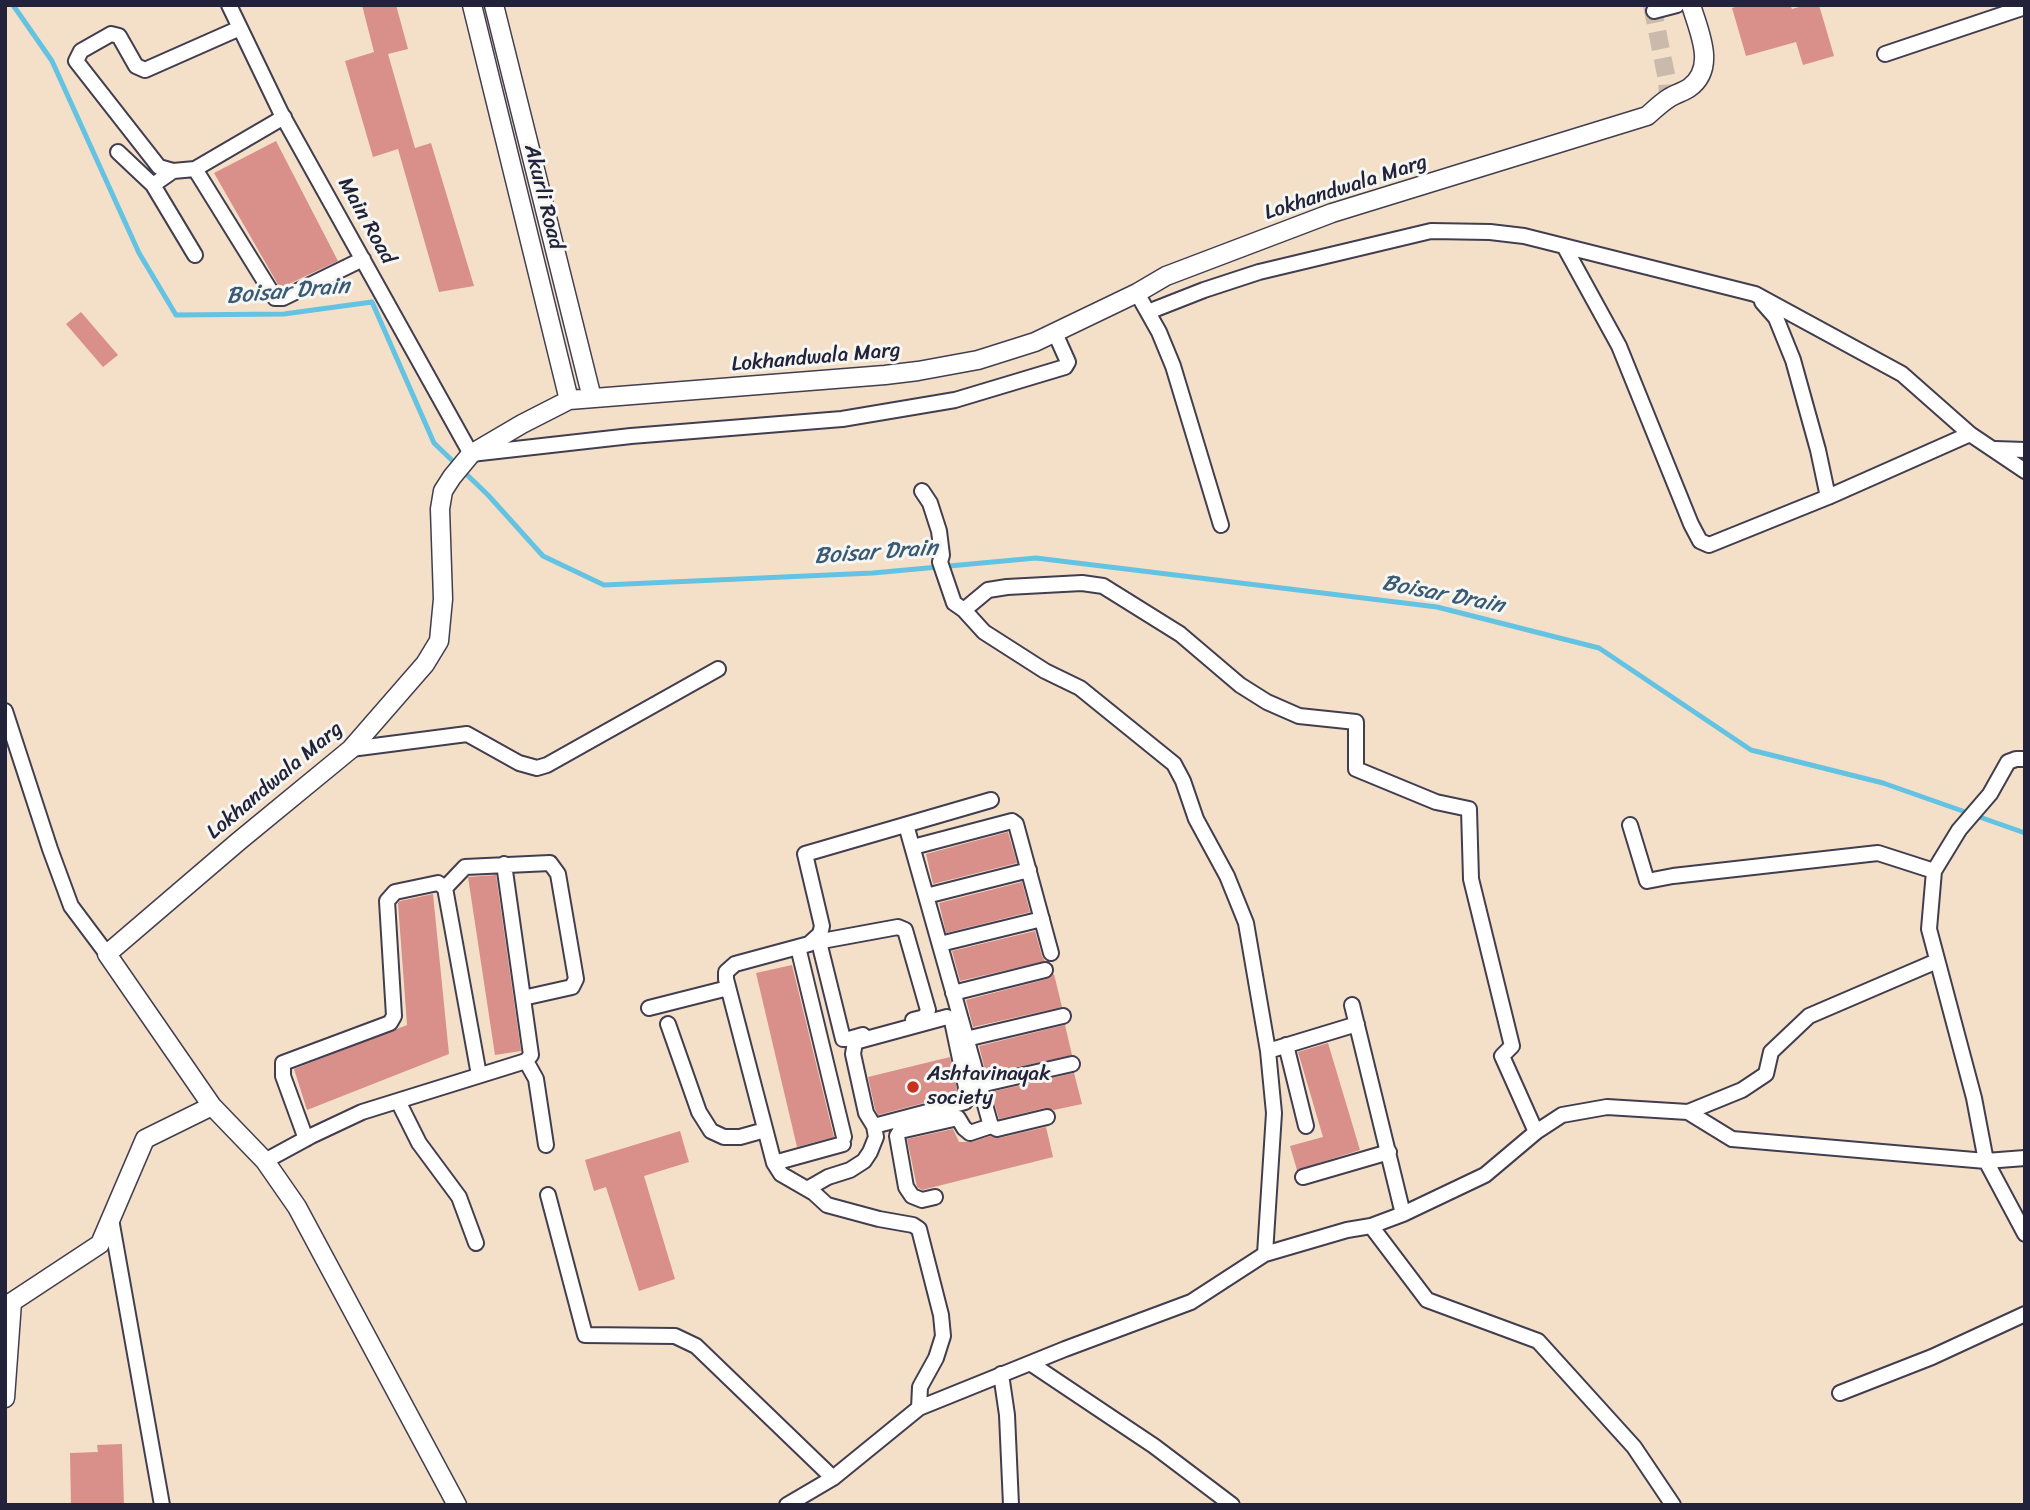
<!DOCTYPE html>
<html>
<head>
<meta charset="utf-8">
<style>
  body { margin:0 }
  #map { position:relative; width:2030px; height:1510px; overflow:hidden; background:#f4e0c8; font-family:Sriracha,sans-serif }
  canvas { display:block }
  .frame { position:absolute; inset:0; border:7px solid #22223b; pointer-events:none }
</style>
</head>
<body>
<div id="map">
<canvas width="2030" height="1510"></canvas>
<div class="frame"></div>
</div>
<script>
const c = document.querySelector('canvas').getContext('2d');
c.lineJoin = 'round';
function stroke(path, color, width, dash) { c.strokeStyle = color; c.lineWidth = width; c.lineCap = dash ? 'butt' : 'round'; c.setLineDash(dash || []); c.stroke(path); }
function paint(path, color) { c.fillStyle = color; c.fill(path, 'evenodd'); }
function label(font, color, halo, rows, align = 'center') {
  c.font = font + ' Sriracha,sans-serif'; c.lineWidth = 6; c.setLineDash([]); c.textBaseline = 'middle'; c.strokeStyle = halo; c.fillStyle = color; for (const [text, x, y, turn = 0] of rows) {
    c.save(); c.translate(x, y); c.rotate((+turn || 0) * Math.PI / 180); c.textAlign = isNaN(turn) ? turn : align; if (halo) c.strokeText(text, 0, 0); c.fillText(text, 0, 0); c.restore();
  }
}
const stream = new Path2D(`
  M13,5L52,61L139,253L176,315L284,314L372,302L434,443L488,495L543,556L604,585L873,573L1036,558L1437,607L1599,648L1751,750L1883,783L2025,833`);
const building = new Path2D(`
  M362,5H396L408,49L388,54L415,148L431,143L474,286L439,292L398,149L373,157L345,61L374,52Z
  M1741,5H1790L1792,9L1806,5H1819L1834,56L1803,65L1796,42L1746,56L1732,8Z
  M276,141L338,261L280,288L214,173Z
  M81,312L118,355L103,367L66,324Z
  M1008,832L1017,863L933,884L926,854Z
  M496,875L521,1051L495,1055L468,877Z
  M1022,882L1030,912L946,933L939,903Z
  M433,894L449,1054L307,1110L294,1069L407,1025L398,903L400,901Z
  M1035,931L1042,956L1045,961L960,981L952,951Z
  M792,965L834,1137L797,1147L756,973Z
  M1054,974L1062,1007L973,1027L966,1000L1047,979Z
  M1065,1025L1072,1055L986,1074L979,1046Z
  M1328,1043L1360,1150L1297,1170L1290,1146L1323,1137L1298,1052Z
  M950,1057L958,1094L878,1115L875,1109L868,1077Z
  M1074,1073L1082,1104L1054,1110L1045,1108L999,1119L991,1092Z
  M1046,1127L1053,1157L922,1190L917,1187L907,1139L953,1129L959,1142H972L990,1136L999,1138Z
  M680,1131L689,1162L644,1176L675,1279L639,1291L606,1187L594,1191L585,1160Z
  M122,1444L124,1505H71L70,1453L98,1452L97,1445Z`);
const tertiaryTunnel = new Path2D(`
  M1652,5L1667,80L1668,99`);
const minor = new Path2D(`
  M229,5L281,113L471,454L631,436L842,419L955,400L1065,367L1068,362L1055,333
  M1654,11L1677,5
  M240,28L145,70L136,66L119,36L111,34L81,51L76,61L159,167L173,171L195,169L275,298H283L363,259
  M1885,54L2025,7
  M118,152L153,185
  M195,169L284,117
  M173,171L153,185L195,255
  M1564,246L1619,346L1691,524L1700,541L1709,545L1828,497L1970,434
  M1137,293L1159,332L1173,366L1221,525
  M1762,302L1776,318L1793,360L1818,450L1828,497
  M1148,312L1204,290L1259,272L1431,231L1490,232L1524,236L1755,294L1902,374L1970,434L2025,471
  M1995,449L2025,450
  M922,491L930,503L939,531L942,555L940,562L954,603L964,610L984,632L1045,671L1080,688L1174,764L1183,781L1196,819L1227,876L1246,923L1268,1051L1274,1113L1265,1254
  M964,610L988,590L1007,587L1082,583L1103,586L1180,634L1240,685L1267,702L1299,716L1356,722V769L1436,802L1469,809L1471,879L1512,1046L1502,1056L1536,1132
  M5,711L50,849L71,906L107,954
  M351,749L467,734L519,763L537,768L547,765L718,669
  M2025,759H2016L2008,762L1990,794L1959,830L1934,871L1929,929L1974,1098L1986,1161L2025,1234
  M906,825L991,1126L997,1129L1047,1117
  M1630,825L1647,881L1673,876L1878,853L1934,871
  M913,847L1012,821L1016,824L1051,953
  M445,888L465,867L550,863L558,874L576,979L572,987L523,998
  M926,896L1029,870
  M819,942L843,1039H849L863,1035
  M811,943L898,927L905,930L928,1010L925,1017L913,1020
  M940,944L1042,919
  M798,947L844,1137
  M953,993L1045,970
  M1352,1005L1403,1214
  M649,1008L728,988
  M668,1024L699,1112L711,1131L724,1137H740L765,1130
  M966,1039L1063,1016
  M1286,1045L1306,1126
  M1268,1051L1357,1024
  M526,1061L536,1079L546,1145
  M980,1085L1072,1064
  M398,1101L419,1143L459,1197L476,1243
  M1688,1112L1742,1090L1766,1074L1771,1052L1809,1016L1937,961
  M306,1139L283,1076V1063L390,1023L394,1016L387,901L395,892L438,883L445,888L479,1075
  M265,1161L311,1136L362,1112L526,1061L531,1055L504,864
  M774,1163L843,1144
  M1303,1177L1389,1152
  M807,1189L828,1177L850,1170L864,1161L870,1152L876,1137L874,1126L866,1113L853,1054L855,1042L947,1017L952,1021L968,1097L965,1102L874,1126
  M548,1195L585,1335L675,1336L696,1346L833,1478
  M935,1197L922,1200L912,1196L906,1187L897,1136L900,1131L958,1118L964,1128L970,1133L991,1126
  M111,1219L162,1505
  M1371,1226L1427,1300L1538,1341L1634,1447L1673,1505
  M1030,1363L1154,1446L1232,1505
  M1001,1374L1007,1415L1011,1505
  M1840,1393L1932,1357L2025,1314
  M919,1408L920,1387L936,1358L943,1336L941,1315L919,1229L913,1225L879,1219L827,1205L814,1193L781,1174L774,1163L726,979V972L735,964L809,944L820,934L822,926L805,854L991,800
  M787,1505L833,1478L919,1408L1065,1349L1191,1302L1265,1254L1347,1230L1371,1226L1403,1214L1485,1175L1536,1132L1562,1115L1607,1107L1688,1112L1732,1139L1986,1161L2025,1158`);
const tertiary = new Path2D(`
  M472,5L569,400
  M494,5L592,398
  M5,1398L12,1302L100,1244L145,1139L212,1106
  M457,1505L297,1207L265,1161L212,1106L107,954L239,841L351,749L425,664L439,641L443,599L440,509L443,491L452,477L471,454L522,424L569,400L885,375L918,371L978,360L1035,342L1137,293L1166,276L1332,213L1647,116C1654,110 1661,103 1669,98C1675,94 1683,92 1689,88C1717,68 1699,32 1691,5`);
const markers = [
  [913,1087,7,"#c8321e"]
];
const streetNames = [
  ["Lokhandwala Marg",1346,188,-18],
  ["Akurli Road",543,197,76],
  ["Main Road",366,221,61],
  ["Lokhandwala Marg",816,358,-5],
  ["Lokhandwala Marg",275,781,-40]
];
const poiNames = [
  ["Ashtavinayak",927,1075],
  ["society",927,1099]
];
const waterNames = [
  ["Boisar Drain",288,292,-5],
  ["Boisar Drain",876,553,-4],
  ["Boisar Drain",1443,595,11]
];
stroke(stream, '#64c3e2', 5);
paint(building, '#d98f8a');
stroke(tertiaryTunnel, '#cabaac', 18, [18, 9]);
stroke(minor, '#423e50', 18);
stroke(tertiary, '#423e50', 21);
stroke(minor, '#fff', 14);
stroke(tertiary, '#fff', 18);
for (const [x, y, r, color] of markers) { const dot = new Path2D(); dot.arc(x, y, r, 0, 2 * Math.PI); c.fillStyle = color; c.fill(dot); stroke(dot, '#f6f6f2', 2.5); }
label('21px', '#22223b', '#f6f6f2', streetNames);
label('21px', '#22223b', '#f6f6f2', poiNames, 'left');
label('italic 23px', '#395a75', '#f6f6f2', waterNames);
</script>
</body>
</html>
